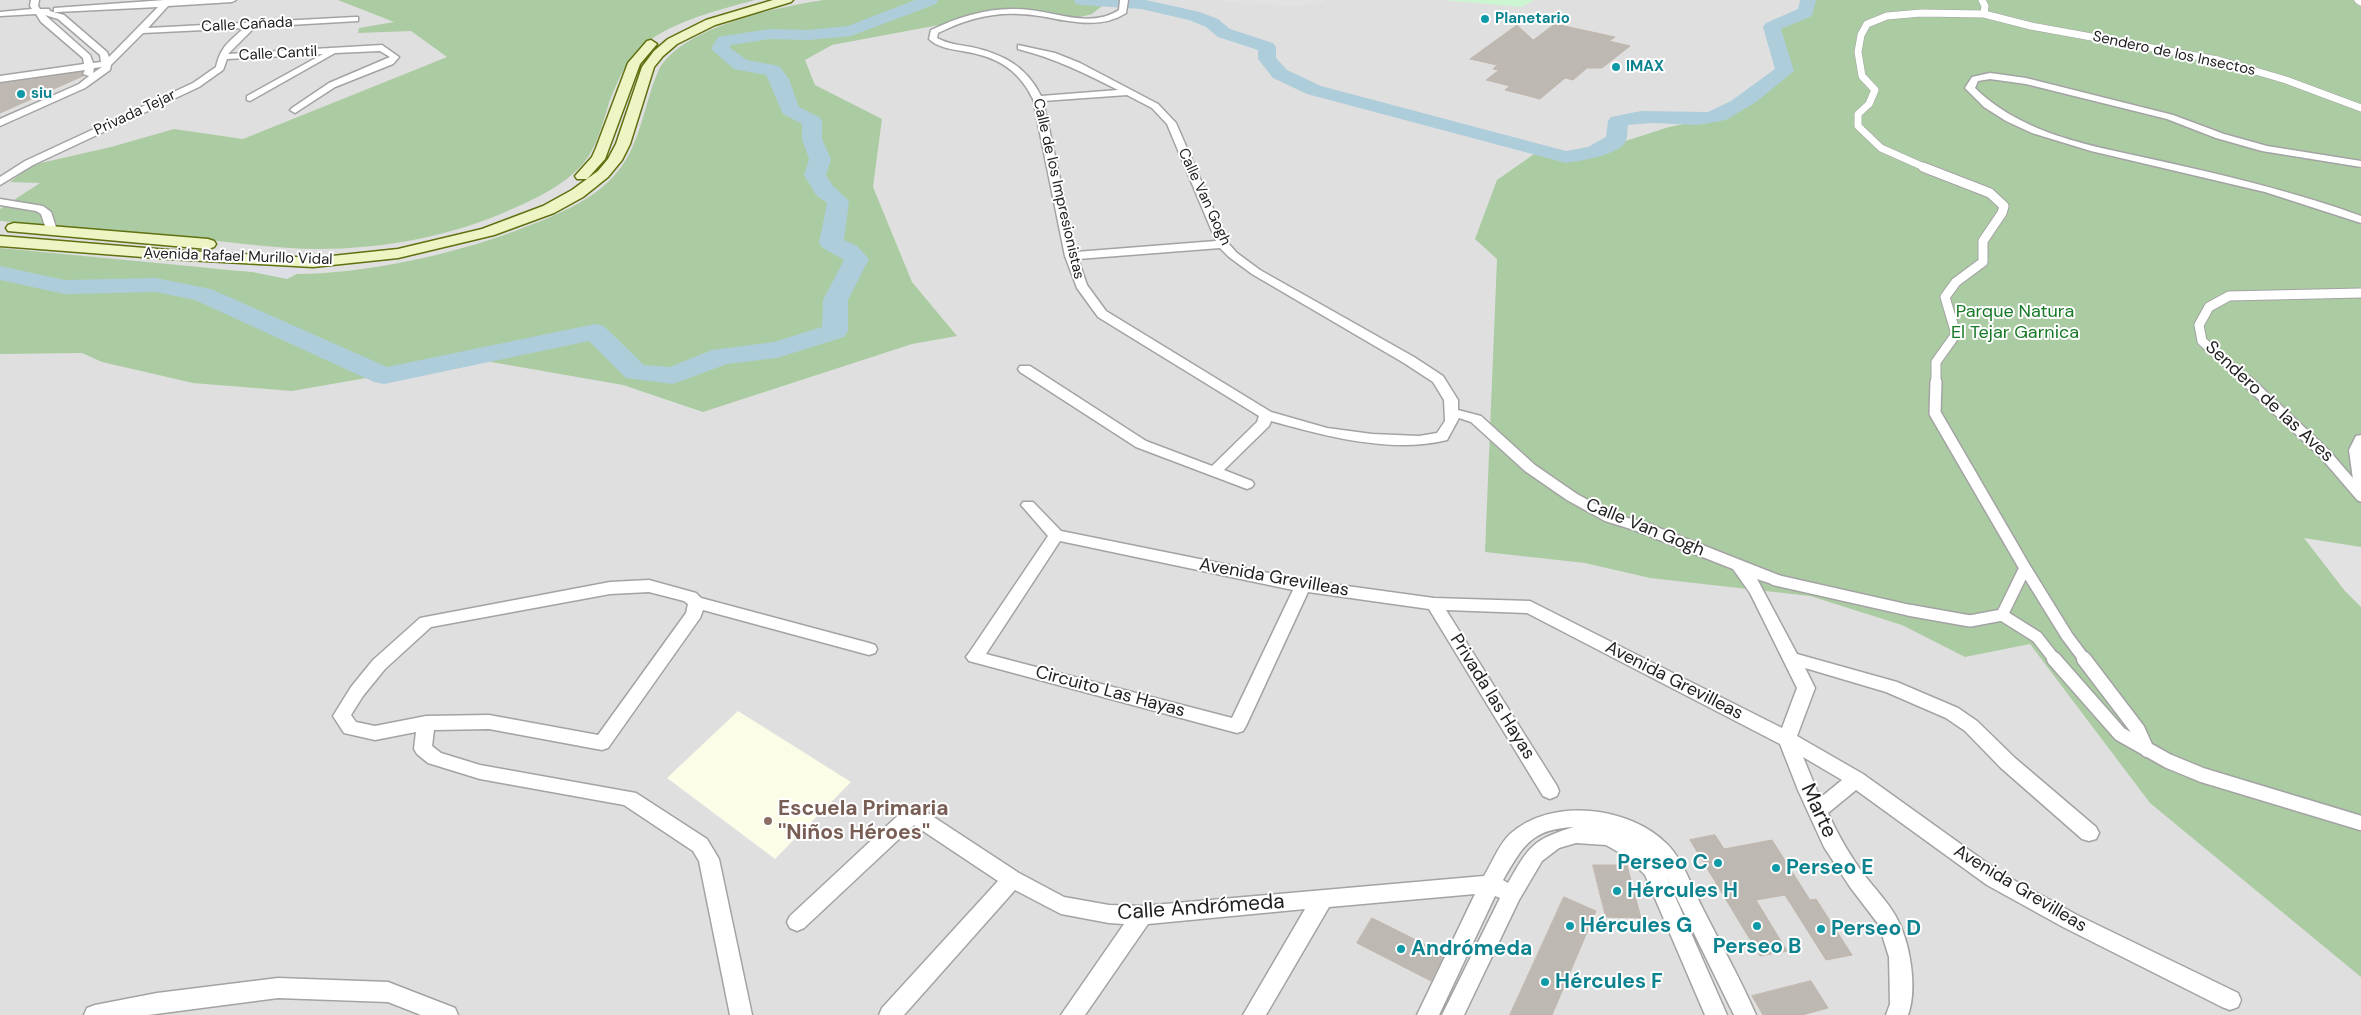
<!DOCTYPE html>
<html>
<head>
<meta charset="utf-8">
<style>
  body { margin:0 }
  canvas { display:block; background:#f1efe9 }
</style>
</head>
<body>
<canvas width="2361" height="1015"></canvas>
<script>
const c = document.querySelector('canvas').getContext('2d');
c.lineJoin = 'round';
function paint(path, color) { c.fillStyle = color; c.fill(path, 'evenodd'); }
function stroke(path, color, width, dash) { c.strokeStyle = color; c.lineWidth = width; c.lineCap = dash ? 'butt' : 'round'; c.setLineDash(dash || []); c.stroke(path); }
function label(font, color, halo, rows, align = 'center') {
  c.font = font + ' "DM Sans",sans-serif'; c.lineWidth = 4; c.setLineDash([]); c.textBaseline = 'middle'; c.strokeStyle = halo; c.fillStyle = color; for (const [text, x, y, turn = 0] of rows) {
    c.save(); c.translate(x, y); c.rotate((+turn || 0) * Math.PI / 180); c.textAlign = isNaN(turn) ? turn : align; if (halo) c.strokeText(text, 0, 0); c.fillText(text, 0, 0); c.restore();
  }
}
const residential = new Path2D(`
  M0,0H2361V1015H0Z`);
const education = new Path2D(`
  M738,711L851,782L775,859L667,778Z`);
const forest = new Path2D(`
  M338,0H755C718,10 656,25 632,57C622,70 616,85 610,100C602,124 597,151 578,169C560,187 535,199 512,209C453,236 383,249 319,249C276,249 232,242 189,238C126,232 63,227 0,221V209L40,183L10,182L32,165L111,147L174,129L243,139L447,57L411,31L358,33L359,28L394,22Z
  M823,0H1103L1102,6L1092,14L1061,22L1019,10L832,45L805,60L815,85L882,119L873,187L912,282L957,336L912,344L703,412L623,385L474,359L292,391L193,383L102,362L82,353L0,354V248C56,253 112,259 168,264C210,268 252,273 295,274C363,274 451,255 515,231C549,218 588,204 613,177C640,149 643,108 657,74C675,28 779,7 823,0Z
  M1809,0H2361V977L2150,803L2030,644L1965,657L1902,625L1810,596L1650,578L1585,563L1485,552L1497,259L1475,239L1497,180L1537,152L1600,153L1616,144L1669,127L1718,117L1739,105L1746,91L1785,73V61L1768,42L1777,34L1772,25L1787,16L1812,7Z`);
const park = new Path2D(`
  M1443,0H1534L1522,7Z`);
const parking = new Path2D(`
  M1222,0H1322L1325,2L1298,6L1226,2Z
  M2304,538L2361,547V607L2345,591Z`);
const plaza = new Path2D(`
  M213,260L318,263L287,279L208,263Z`);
const river = new Path2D(`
  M915,0H938L936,4L851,36L808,40L770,39L731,45L730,48L747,60L779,66L789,79L799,107L819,117L822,121V139L831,159L826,175L833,186L849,201L844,240L857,246L869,259L848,300V331L844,337L777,358L727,364L673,384L626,378L589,341L384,384L374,382L195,300L156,292L65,294L0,280V266L65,280L156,278L211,289L387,367L595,324L604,326L644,365L670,367L712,350L774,342L822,327L823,300L844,260L823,248L819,243L827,203L816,195L804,175L809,159L802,139V124L783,114L766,75L734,69L711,49L718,37L724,36L770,29L808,30L848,26Z
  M1074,0H1146L1200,12L1218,19L1230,29L1273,43L1276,47V58L1287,70L1321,86L1566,151L1588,147L1606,137L1608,121L1611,117L1641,111L1708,112L1731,101L1775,69L1763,27L1766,23L1798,9L1800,0H1816L1812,16L1781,29L1794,71L1756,102L1726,120L1698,125L1652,123L1628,125C1627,130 1628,136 1626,141C1620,155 1580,161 1566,163L1307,94L1273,78L1258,59V50L1218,37L1206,27L1189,20L1141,9L1082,5L1076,4Z`);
const building = new Path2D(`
  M1555,24L1615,37L1609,41L1630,46L1602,68H1587L1573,80L1565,78L1540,99L1505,90L1510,86L1486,80L1499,70L1493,69L1497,65L1470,59L1517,25L1533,40Z
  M82,72L83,76L0,113V84Z
  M1715,835L1724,849L1772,840L1810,900L1816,899L1852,955L1826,960L1785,895L1756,900L1787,951L1760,956L1690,840Z
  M1593,865H1627L1641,918L1606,917Z
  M1564,897L1596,911L1552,1015H1510Z
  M1372,918L1444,954L1431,981L1357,943Z
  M1811,981L1828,1008L1802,1015H1763L1752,996Z`);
const pedestrianFar3 = new Path2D(`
  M1982,0L1985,6L1984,14
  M2358,0L2361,2
  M1926,168L1881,148L1858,126V114L1869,104L1875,90L1862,76L1858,52L1861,35L1867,24L1887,16L1921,13L1984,14L2031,26L2218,60L2286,80L2361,108`);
const pedestrianFar2 = new Path2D(`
  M1923,167L1990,193L2004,206L2002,213L1983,241V262L1956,282L1945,297L1956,334L1936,362V383
  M2249,383L2202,341L2199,325L2209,307L2229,296L2361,293`);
const pedestrianFar1 = new Path2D(`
  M1936,382L1935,413L2025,568L2002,615
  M2248,382L2325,454L2361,496
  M2025,568L2067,636L2085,660
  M1775,580L1908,610L1970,621L2002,615L2037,637L2055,660`);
const pedestrian = new Path2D(`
  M2054,659L2120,734L2168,761L2202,775L2361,823
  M2084,659L2138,730L2147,750`);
const minor = new Path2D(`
  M31,0H39L38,6L40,9H49L50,11L64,15L107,52L109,57L158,7L57,12H54V8L165,0H236L232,2L168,6L148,28L355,17H358V21L255,27L228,54L382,45L399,57L393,64L335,87L295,113L290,110L292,108L329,83L390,57L380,51L335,53L250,101L247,100V96L323,54L227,59L223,70L199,87L33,165L0,185V177L25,161L193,83L216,67C221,46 228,43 244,28L143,33L111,65L110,70L85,88L0,126V119L79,84L89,76L83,74L85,70L0,82V76L84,64L83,58L41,22L36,14L0,16V12L32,9L30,6ZM45,15L58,19L100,55L101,62L93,63L90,55ZM102,67L93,73L94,68Z
  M1120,0H1128L1126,13C1093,34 1056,15 1020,14C991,12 964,20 938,33L937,38C948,44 959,45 971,47C1003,54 1026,66 1041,96L1118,90C1085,73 1054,58 1018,49V45L1055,53L1080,63L1158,104L1176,123L1228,243L1237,253L1260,270L1414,357L1443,376L1458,400V410L1481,416L1535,465L1577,494L1615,515L1644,522L1781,576L1783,580L1781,584L1775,585L1757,579L1797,654L1897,682L1958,708L1977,721L2015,758L2096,827L2099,833L2096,839L2089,841L2082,839L2001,768L1965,731L1946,718L1886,692L1805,668L1815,688L1797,736L1863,774L2001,873L2077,915L2238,993L2241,1000L2238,1007L2230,1010L2222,1007L2063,927L1987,885L1856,790L1828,813C1838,835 1850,856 1865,876C1875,889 1887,901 1895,915C1910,940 1918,988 1908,1015H1886L1890,1004L1889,957L1879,925L1850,887L1824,847L1798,790L1780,744L1527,613L1446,610L1557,786L1559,791L1557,796L1550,799L1543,796L1429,609L1308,592L1246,726L1243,731L1237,733L969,661L966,657L969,653L1048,536L1021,505L1023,502H1033L1061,531L1303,580L1434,598L1530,601L1782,728L1797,688L1750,593L1733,569L1634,530L1605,521L1567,500L1525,471L1471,422L1459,418L1447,440C1392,454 1325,436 1271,421L1269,426L1224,470L1252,481L1254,484L1252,487L1247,489L1136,447L1020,372L1018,369L1020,366H1030L1146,441L1212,466L1257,422L1259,416L1098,317L1077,288L1065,256L1033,99C1018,68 995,56 962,51C950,49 937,47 929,39L931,30C958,17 987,8 1017,9C1050,9 1089,30 1119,10ZM1127,95L1152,108L1167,124L1216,241L1076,252L1043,101ZM1220,248L1229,257L1252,274L1404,363L1433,382L1444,400L1445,421L1437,433L1419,436L1372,434L1327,428L1271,412L1106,311L1087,285L1078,259ZM1060,541L1293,590L1232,718L986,654ZM1803,757L1842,780L1820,798Z
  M1990,73L2026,78L2173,115L2224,134L2267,146L2361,161V167L2262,151L2216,138L2167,119L2026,84L1990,79L1978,81L1975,88C2028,140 2108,148 2178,165C2240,179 2301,194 2361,216V223L2265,192L2091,151L2032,133L2006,121L1984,107L1965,88L1972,77Z
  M0,199L43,206L51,212L57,230L55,232H47L41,214L36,211L0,205Z
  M2361,435V492L2354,487L2349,450L2356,436Z
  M649,580L696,593L701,598L869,643L875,645L877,649L875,653L869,655L703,610L700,618L608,748L602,750L489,729L434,730L432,746L441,753L480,765L636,793L707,839L719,859L752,1015H730L699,861L693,851L624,805L480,779L428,763L417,754L414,749L416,732L375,740L344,733L333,716L351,687L373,660L420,618L610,582ZM649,592L684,601L688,604L686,613L598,735L489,715L426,716L375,726L356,722L351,715L363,696L385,669L431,627L610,594Z
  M913,806L920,808L1019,873L1064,897L1109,905L1142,906L1484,876C1492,863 1499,844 1510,834C1551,797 1629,806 1667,844C1683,860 1692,887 1702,907C1720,943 1740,978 1756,1015H1734L1666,876L1727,1015H1705L1645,875L1627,857L1606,845L1576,843L1559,848L1542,861L1519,900L1464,1015H1442L1500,898L1495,896L1439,1015H1417L1475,894L1329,907L1266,1015H1243L1305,909L1148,924L1085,1015H1061L1124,924L1109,923L1061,914L1015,890L904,1015H879L882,1008L998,881L914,825L804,928L797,931L790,928L787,922L790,916L906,808ZM1574,827C1532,840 1530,845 1508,883L1503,880C1523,846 1531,829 1574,827Z
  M278,978L388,982L455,1008L458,1015H421L388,1002L278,998L148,1015H84L87,1008L95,1005L157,993Z`);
const secondary = new Path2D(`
  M773,0H793L791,2L715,25L677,44L663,56L654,67L630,144L622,160L608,177L583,197L554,213L494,235L398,258L313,267L169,259L0,246V236L169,250L313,258L398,249L482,229L543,206L572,190L598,171L608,159L616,144L642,67L654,51L668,39L706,20Z
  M651,40L657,44L640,64L605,159L587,179H577L575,176L592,157L596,148L628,63L647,41Z
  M14,223L208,239L214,241L216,244L214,247L208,249L8,231L6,228L8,225Z`);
const markers = [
  [1485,19,5,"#0f9aa8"],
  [1616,67,5,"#0f9aa8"],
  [21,94,5,"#0f9aa8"],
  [768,821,5,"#8d6e63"],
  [1718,863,5,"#0f9aa8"],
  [1776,868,5,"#0f9aa8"],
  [1617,891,5,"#0f9aa8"],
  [1570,926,5,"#0f9aa8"],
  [1757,926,5,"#0f9aa8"],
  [1821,929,5,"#0f9aa8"],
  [1401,949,5,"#0f9aa8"],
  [1545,982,5,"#0f9aa8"]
];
const farCulturenames = [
  ["Planetario",1495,19],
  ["IMAX",1626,67],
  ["siu",31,94]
];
const farStreetnames = [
  ["Calle Cañada",247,25,-3],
  ["Calle Cantil",278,54,-3],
  ["Sendero de los Insectos",2174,54,12],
  ["Privada Tejar",135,113,-25],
  ["Calle de los Impresionistas",1058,189,77],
  ["Calle Van Gogh",1204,197,65],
  ["Avenida Rafael Murillo Vidal",238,257,2]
];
const parkNames = [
  ["Parque Natura",2015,312],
  ["El Tejar Garnica",2015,333]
];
const streetNames = [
  ["Sendero de las Aves",2269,402,43],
  ["Calle Van Gogh",1645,528,22],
  ["Avenida Grevilleas",1274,578,10],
  ["Avenida Grevilleas",1674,681,27],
  ["Circuito Las Hayas",1110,692,15],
  ["Privada las Hayas",1492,697,58],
  ["Avenida Grevilleas",2020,889,31]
];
const nearEducationnames = [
  ["Escuela Primaria",778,809],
  ["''Niños Héroes''",778,833]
];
const nearStreetnames = [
  ["Marte",1818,811,65],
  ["Calle Andrómeda",1201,908,-4]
];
const nearCulturenames = [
  ["Perseo C",1708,863,"right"],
  ["Perseo E",1786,868],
  ["Hércules H",1627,891],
  ["Hércules G",1580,926],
  ["Perseo D",1831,929],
  ["Perseo B",1757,947,"center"],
  ["Andrómeda",1411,949],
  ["Hércules F",1555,982]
];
paint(residential, '#e0dfdf');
paint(education, '#fbfde7');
paint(forest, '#abcca2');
paint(park, '#ccf5d2');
paint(parking, '#e2e2e2');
paint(plaza, '#dedee7');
paint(river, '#aecdda');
paint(building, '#beb8b2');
stroke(building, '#c1b7ad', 1);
stroke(pedestrianFar3, '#a3a3a3', 8);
stroke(pedestrianFar2, '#a3a3a3', 11);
stroke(pedestrianFar1, '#a3a3a3', 14);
stroke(pedestrian, '#a3a3a3', 17);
stroke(minor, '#a3a3a3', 3);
stroke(secondary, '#607110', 3);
stroke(pedestrianFar3, '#fff', 7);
stroke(pedestrianFar2, '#fff', 9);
stroke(pedestrianFar1, '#fff', 11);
stroke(pedestrian, '#fff', 14);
paint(minor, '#fff');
paint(secondary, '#eef4c4');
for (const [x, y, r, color] of markers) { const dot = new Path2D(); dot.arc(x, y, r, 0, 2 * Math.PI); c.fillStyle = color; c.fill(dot); stroke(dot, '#fff', 2); }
label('bold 15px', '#0d838f', '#fff', farCulturenames, 'left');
label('15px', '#222', '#fff', farStreetnames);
label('18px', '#177826', '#fff', parkNames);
label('18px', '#222', '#fff', streetNames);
label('bold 21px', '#785e54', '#fff', nearEducationnames, 'left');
label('21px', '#222', '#fff', nearStreetnames);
label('bold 21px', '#0d838f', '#fff', nearCulturenames, 'left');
</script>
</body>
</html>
